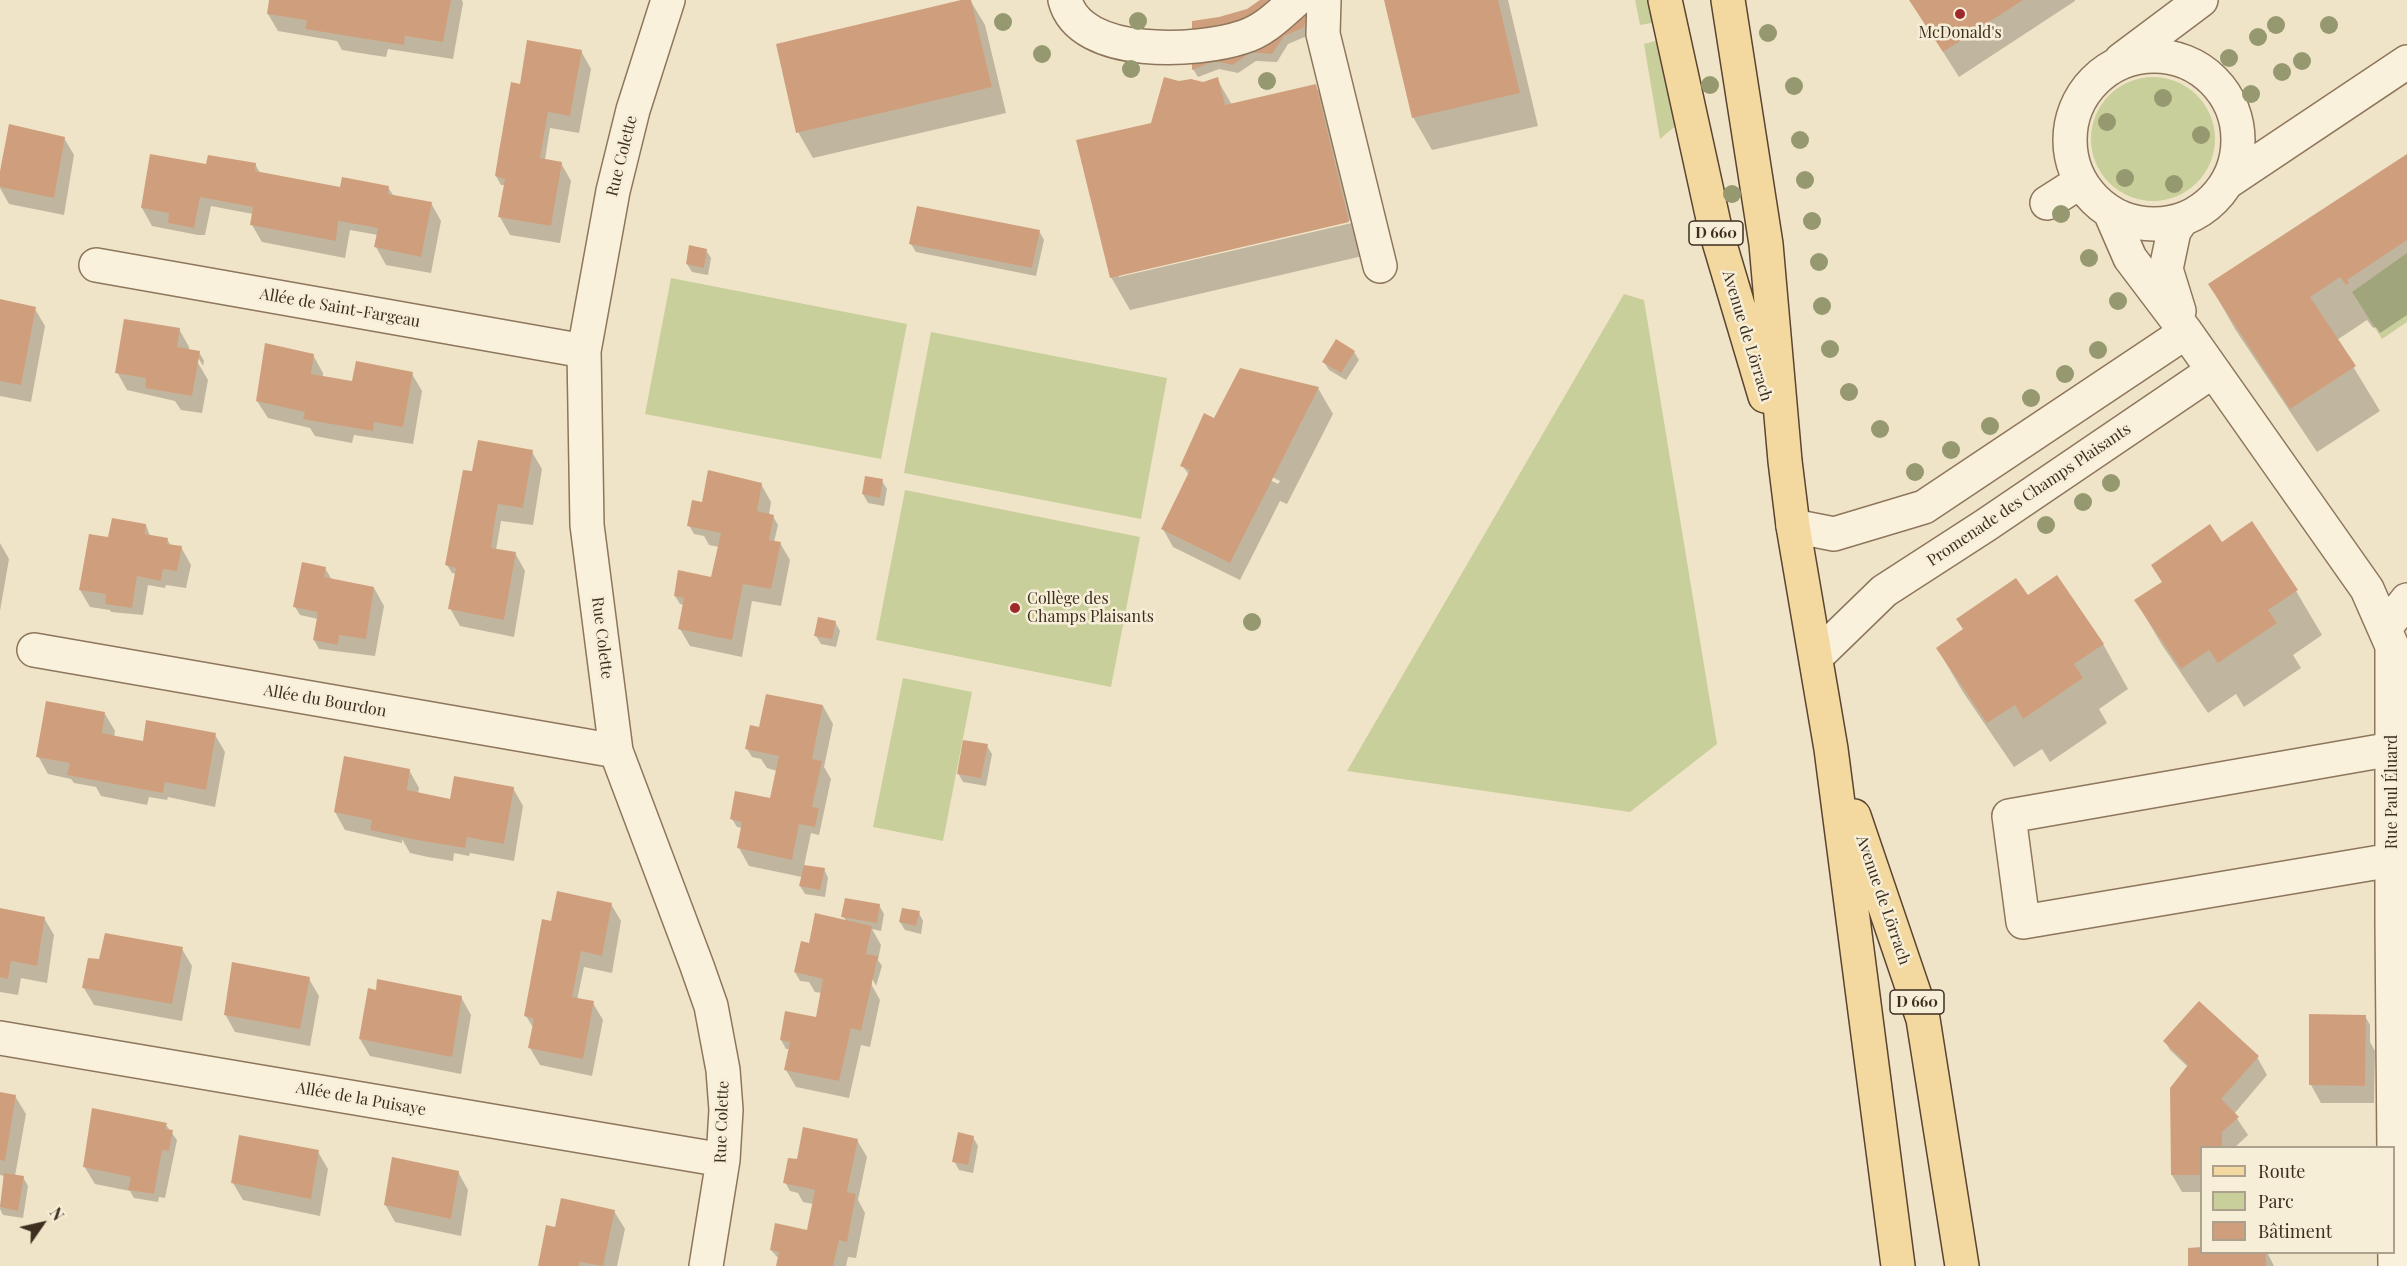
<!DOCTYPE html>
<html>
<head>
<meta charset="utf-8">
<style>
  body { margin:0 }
  #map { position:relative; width:2407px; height:1266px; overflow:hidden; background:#f0e4c8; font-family:"Playfair Display",serif }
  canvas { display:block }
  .legend { position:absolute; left:2200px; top:1146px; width:195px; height:108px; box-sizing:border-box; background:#f7eed8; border:2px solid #ada18e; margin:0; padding:8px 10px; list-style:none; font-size:18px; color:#3d2e20 }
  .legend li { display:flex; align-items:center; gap:12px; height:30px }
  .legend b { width:30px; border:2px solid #ada18e }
  .north { position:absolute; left:12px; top:1194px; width:60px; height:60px; -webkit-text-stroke:4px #f7eed8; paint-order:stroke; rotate:56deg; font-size:16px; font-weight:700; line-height:24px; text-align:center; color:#3d2e20 }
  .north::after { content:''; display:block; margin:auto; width:21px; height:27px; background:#3d2e20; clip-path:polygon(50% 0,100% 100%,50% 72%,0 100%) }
</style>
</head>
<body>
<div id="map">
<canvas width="2407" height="1266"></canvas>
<ul class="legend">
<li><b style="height:8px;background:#f3d9a0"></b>Route</li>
<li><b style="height:16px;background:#c9cf9b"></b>Parc</li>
<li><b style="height:16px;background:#cf9f7d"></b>Bâtiment</li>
</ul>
<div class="north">N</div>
</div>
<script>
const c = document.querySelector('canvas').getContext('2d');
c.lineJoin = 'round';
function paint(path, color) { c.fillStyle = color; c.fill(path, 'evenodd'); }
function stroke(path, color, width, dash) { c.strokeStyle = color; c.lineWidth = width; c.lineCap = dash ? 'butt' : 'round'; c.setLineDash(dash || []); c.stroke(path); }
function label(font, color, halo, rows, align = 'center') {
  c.font = font + ' "Playfair Display",serif'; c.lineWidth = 5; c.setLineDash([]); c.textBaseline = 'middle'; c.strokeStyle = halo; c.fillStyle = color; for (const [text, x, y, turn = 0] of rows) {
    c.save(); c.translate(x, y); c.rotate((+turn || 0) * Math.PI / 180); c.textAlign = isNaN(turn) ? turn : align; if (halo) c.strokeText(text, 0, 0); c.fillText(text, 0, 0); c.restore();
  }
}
const green = new Path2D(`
  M1635,0H1651L1657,22L1640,25Z
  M1663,39L1679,123L1660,139L1644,44Z
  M2091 139a62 62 0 1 1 124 0a62 62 0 1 1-124 0Z
  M2407,253V322L2382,339L2352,292Z
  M671,278L907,324L881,459L645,414Z
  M1624,294L1644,300L1717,744L1630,812L1347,771Z
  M931,332L1167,378L1141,519L904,473Z
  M905,490L1140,537L1111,687L876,640Z
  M903,678L972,692L943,841L873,827Z`);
const shadow = new Path2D(`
  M271,0H462L463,3L453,59L388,49L386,57L366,54L342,50L337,41L278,31L268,14Z
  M968,0H970L985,25L1006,113L813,158L798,132Z
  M1262,0H1334L1307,36L1288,44L1277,62L1256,61L1238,73L1219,69L1198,77L1193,69L1219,19L1247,10Z
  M1386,0H1508L1538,126L1432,150L1413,117Z
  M1910,0H2075V1L1959,77Z
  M581,51L591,69L579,133L550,128L545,160L561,163L571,181L560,243L510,235L500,217L505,185H501L496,176L520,86Z
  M1217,79L1232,105L1315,85L1334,118L1367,255L1130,310L1111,277L1152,124L1179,82L1203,83ZM1356,219V222L1119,277V274Z
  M64,138L74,155L64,215L9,204L0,188V179Z
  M2407,156V315L2380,333L2376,327L2373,328L2367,320L2337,340L2380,411L2317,452L2235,329L2210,285Z
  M255,164L260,173L341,188L388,187L394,197L431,203L441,221L431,273L386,265L376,247L378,235L350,230L345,258L262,242L252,225L253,214L211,206L205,235H198L152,226L142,208L208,166Z
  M1039,231L1044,240L1036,276L916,252L911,244Z
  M706,250L711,258L708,275L692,272L687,264Z
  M0,301L35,309L45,326L31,402L0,396Z
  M179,329L189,347V351L199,352L204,361L203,366L196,354L194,356L208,380L202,413L181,410L175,401L127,390L117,372Z
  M1354,352L1359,360L1346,380L1329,370L1324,362Z
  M313,355L323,373V378L352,383L412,374L422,391L413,444L354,435L352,443L315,436L310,428L268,418L257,401Z
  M1318,388L1333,414L1287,504L1280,501L1240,580L1173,547L1163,529L1189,475L1182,465L1215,422ZM1224,453L1280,481L1278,484L1224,457Z
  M532,452L542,469L533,525L501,521L496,550L515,553L525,571L514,637L460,626L450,608L456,574L452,573L447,565L471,472Z
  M882,481L887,489L884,506L868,503L863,494Z
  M761,484L771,502L769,515L773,516L778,525L774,542L780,543L790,560L781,606L752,601L742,657L690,646L680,629L684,605L680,604L675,596L713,578L719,547L709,545L704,536L694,534L689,525L703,504Z
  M146,525L150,536L167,539L171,546L181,547L191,565L186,588L166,585L165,588L148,585L143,615L111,612L110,610L90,607L80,590L111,539Z
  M0,543L9,559L0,611Z
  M2221,544L2296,591L2322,635L2293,655L2301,668L2244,707L2236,694L2208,713L2162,645L2136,601Z
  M325,568L332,580L374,588L384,606L375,656L319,649L314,640L318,619L300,615L295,607Z
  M2027,597L2103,644L2128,689L2099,709L2107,723L2050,762L2042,749L2014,767L1963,692L1937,648Z
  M835,622L840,631L836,647L821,644L816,636Z
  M823,706L833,724L824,767L831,779L819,835L811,833L804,866L824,869L828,878L825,897L805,894L800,886L802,877L749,866L739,848L742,828L737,827L732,819L771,800L777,771L767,768L761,759L752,757L747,749L758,729Z
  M105,714L115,731L114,737L143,742L215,735L225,752L215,807L168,797L167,800L149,797L147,805L101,796L96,787L74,783L71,779L48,774L38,756Z
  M987,746L992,754L986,786L963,782L958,773Z
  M409,770L419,788L418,794L451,800L513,788L523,806L514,861L470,853L469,856L454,853L453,861L428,857L410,853L402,839V843L345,830L335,812Z
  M611,904L621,921L612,973L584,967L577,1000L593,1003L603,1020L592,1076L540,1065L530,1048L534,1029L526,1016L552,923Z
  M879,905L884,914L881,931L872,929L881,945L878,960L882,966L876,986L872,978L869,980L880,1000L870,1047L861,1045L849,1098L796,1087L786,1070L790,1049H786L781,1040L817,1019L822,993L815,992L809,982L800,981L795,972L810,945L846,921L843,916Z
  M0,909L44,918L54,935L47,983L21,978L18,995L0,992Z
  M919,913L923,921L921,934L905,930L900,922Z
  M182,949L192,966L182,1021L94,1005L84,988L101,961Z
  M309,979L319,996L310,1046L235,1032L225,1014Z
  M461,997L471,1015L461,1074L370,1056L360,1039Z
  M2311,1015L2365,1016L2370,1025V1042L2375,1051L2374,1103H2321L2311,1085Z
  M2165,1041L2257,1057L2267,1075L2234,1114L2248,1135L2234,1148H2202V1192H2182L2172,1175L2188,1067L2170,1050Z
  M0,1093L15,1096L26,1114L15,1176L23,1177L28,1186L23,1218L3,1215L0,1209L4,1176L0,1175Z
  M166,1125L177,1140L165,1198L159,1197L158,1202L134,1198L130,1191L95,1184L84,1166Z
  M973,1137L978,1146L973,1173L959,1170L954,1161Z
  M857,1140L867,1157L858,1200L865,1213L856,1258L848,1257L846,1266H777L779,1259L771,1250L809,1232L813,1204L803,1202L798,1193L790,1191L785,1182L798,1161Z
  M318,1152L328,1169L320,1216L243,1200L233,1183Z
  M458,1172L468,1190L461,1236L395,1222L385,1204Z
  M614,1211L625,1229L617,1266H540L554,1228Z
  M2202,1252H2267L2274,1266H2189Z`);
const building = new Path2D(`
  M269,0H451L443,42L405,36L404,45L305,29L307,20L267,14Z
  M961,0H971L992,87L796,133L776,44Z
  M1260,0H1325L1313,7L1303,28L1284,36L1272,54L1251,52L1233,65L1214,61L1192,70V21L1219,17L1247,9Z
  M1384,0H1498L1520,93L1412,118Z
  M1909,0H2023L1943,52Z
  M527,40L582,50L570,116L548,112L540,158L562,162L551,226L498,217L505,179L495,176L499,151L511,82L520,84Z
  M1164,77L1179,81L1191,79L1203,82L1218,77L1225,105L1316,84L1349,222L1110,278L1076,140L1151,123Z
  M9,124L65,137L54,198L0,187V171Z
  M150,154L206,164L208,155L256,163L255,171L340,187L342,177L389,186L388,194L432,202L421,257L374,247L378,228L338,221L336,241L250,225L253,207L200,197L194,228L168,223L169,213L141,208Z
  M2407,154V240L2347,280L2349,283L2346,285L2340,277L2310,297L2356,366L2290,409L2208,284Z
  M917,206L1040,230L1032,268L909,244Z
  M689,245L707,249L704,268L686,264Z
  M0,299L36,307L21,385L0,381Z
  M124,319L180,328L177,347L200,351L192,396L145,388L146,378L115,373Z
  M1336,339L1355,351L1341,373L1322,362Z
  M265,343L314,354L311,374L352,381L356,361L413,372L403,427L374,422L373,431L325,423L303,419L305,412L256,401Z
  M1240,368L1319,387L1230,563L1161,529L1190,470L1180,466L1204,413L1214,418Z
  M478,440L533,450L523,508L498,504L494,526L491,548L516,552L504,620L448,609L456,568L445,565L463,470L472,471Z
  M708,470L762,483L757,511L774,515L769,540L781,542L771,589L743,584L732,640L678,629L684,598L674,596L678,570L711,577L721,533L687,526L692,500L702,502Z
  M865,476L883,479L880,498L862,494Z
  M112,518L146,524L145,534L168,538L167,544L182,546L177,571L163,569L161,581L137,576L132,608L105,604L106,594L79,590L89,534L108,537Z
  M2252,521L2298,590L2268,610L2277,623L2218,663L2209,650L2181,669L2134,600L2162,582L2151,565L2210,524L2222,542Z
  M302,562L326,567L324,577L374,587L366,639L339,635L338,645L313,640L318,612L293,607Z
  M2057,575L2104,644L2074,664L2083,678L2023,719L2015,705L1987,723L1936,648L1963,629L1956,619L2016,578L2028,595Z
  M818,617L836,621L832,639L814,636Z
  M766,694L823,705L812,759L822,761L812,807L819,808L815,827L799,824L792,860L737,848L742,822L730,819L735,791L770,798L779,756L745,749L750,725L759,727Z
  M46,701L105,712L102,733L121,737L143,741L146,720L216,733L206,790L165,782L163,793L67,775L70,763L36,757Z
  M963,740L988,744L981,778L957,774Z
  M344,756L410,769L407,790L450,799L454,776L514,787L504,844L467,837L465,848L417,840L370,830L372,820L334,812Z
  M804,865L825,868L820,890L799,886Z
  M557,891L612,903L602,956L581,951L572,997L594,1001L583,1059L528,1048L534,1019L524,1016L542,919L551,921Z
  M845,898L880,904L877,923L841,917Z
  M0,908L45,917L37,966L11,961L8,979L0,977Z
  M902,908L920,911L916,926L899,922Z
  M815,913L872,926L866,954L878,956L861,1031L851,1028L839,1081L784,1070L790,1042L780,1040L785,1011L816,1017L823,979L794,972L801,941L809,943Z
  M105,933L183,947L172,1004L82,988L88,958L99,959Z
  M232,962L310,977L300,1029L224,1015Z
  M377,979L462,996L452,1057L359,1039L368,988L376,990Z
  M2199,1001L2259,1056L2221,1099L2239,1117L2222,1132V1148H2202V1175H2171L2170,1088L2188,1065L2163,1041Z
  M2309,1014L2366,1015L2365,1086L2309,1085Z
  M0,1092L16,1095L5,1161L0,1160Z
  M92,1108L167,1123L165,1129L173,1130L169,1151L162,1150L154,1194L128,1190L131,1177L83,1167Z
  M803,1127L858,1139L847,1192L856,1194L852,1215L847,1242L839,1240L833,1266H776L779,1252L770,1250L775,1223L807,1230L815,1190L783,1183L788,1158L797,1159Z
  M958,1132L974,1136L968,1165L952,1162Z
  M239,1135L319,1150L311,1199L231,1183Z
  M392,1157L459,1171L451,1219L384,1205Z
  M4,1173L24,1176L18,1211L0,1207Z
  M561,1198L615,1210L603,1266L580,1262L579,1266H538L546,1225L555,1227Z
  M2202,1247V1252H2266V1266H2188V1248Z`);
const minor = new Path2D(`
  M668,0L633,110L613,191L584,351L587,525L616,751L697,966L711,1006L723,1070L726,1110L723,1160L706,1266
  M1065,0C1080,59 1199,52 1243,37C1264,31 1280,14 1296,0
  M1324,0L1323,34L1380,266
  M2070 140a84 84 0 1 1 168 0a84 84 0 1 1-168 0Z
  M2121,60L2201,0
  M2229,181L2407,62
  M2047,203L2080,182
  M2110,212L2130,258L2186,332L2367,589L2392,646V923L2395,1266
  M96,265L584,351
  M2179,311L2166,269L2174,231L2181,221
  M1793,526L1834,534L1924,507L2186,332
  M2385,628L2407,600
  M34,650L616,751
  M1816,657L1884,591L1986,525L2213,371
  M2392,860L2023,922L2009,816L2392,749L2407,751
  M0,1038L723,1160`);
const major = new Path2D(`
  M1665,0L1715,228L1765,396
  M1728,0L1766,244L1785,461L1793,526L1831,749L1898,1266
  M1854,816L1923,1019L1962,1266`);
const trees = [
  [1138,21],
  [1003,22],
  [2276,25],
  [2329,25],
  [1768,33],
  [2258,37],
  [1042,54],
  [2229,58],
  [2302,61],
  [1131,69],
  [2282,72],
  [1267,81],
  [1710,85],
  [1794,86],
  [2251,94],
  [2163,98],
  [2107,122],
  [2201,135],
  [1800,140],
  [2125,178],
  [1805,180],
  [2174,184],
  [1732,194],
  [2061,214],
  [1812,221],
  [2089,258],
  [1819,262],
  [2118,301],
  [1822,306],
  [1830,349],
  [2098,350],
  [2065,374],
  [1849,392],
  [2031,398],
  [1990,426],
  [1880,429],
  [1951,450],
  [1915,472],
  [2111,483],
  [2083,502],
  [2046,525],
  [1252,622]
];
const markers = [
  [1960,14,6,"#9e2a2b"],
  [1015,608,6,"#9e2a2b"]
];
const shields = [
  [1716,233,54],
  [1917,1002,54]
];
const shieldNames = [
  ["D 660",1716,233],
  ["D 660",1917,1002]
];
const poiNames = [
  ["McDonald's",1960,33],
  ["Collège des",1027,599,"left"],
  ["Champs Plaisants",1027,617,"left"]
];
const streetNames = [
  ["Rue Colette",622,156,-76],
  ["Allée de Saint-Fargeau",340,308,10],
  ["Avenue de Lörrach",1747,336,73],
  ["Promenade des Champs Plaisants",2029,495,-34],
  ["Rue Colette",602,638,83],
  ["Allée du Bourdon",325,701,10],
  ["Rue Paul Éluard",2392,792,-90],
  ["Avenue de Lörrach",1883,900,71],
  ["Allée de la Puisaye",361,1099,10],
  ["Rue Colette",722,1122,-88]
];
paint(green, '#c9cf9b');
paint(shadow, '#0003');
paint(building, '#cf9f7d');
stroke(minor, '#8d765c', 36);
stroke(major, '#5b4430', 36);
stroke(minor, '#faf1dc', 33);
stroke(major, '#f3d9a0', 33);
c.fillStyle = '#96986f';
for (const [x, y] of trees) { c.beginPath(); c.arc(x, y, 9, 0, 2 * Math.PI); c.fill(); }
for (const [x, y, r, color] of markers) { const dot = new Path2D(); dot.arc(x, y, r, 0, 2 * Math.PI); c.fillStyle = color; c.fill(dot); stroke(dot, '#f7eed8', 2); }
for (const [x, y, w] of shields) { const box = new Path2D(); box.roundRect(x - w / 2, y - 12, w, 24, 4.5); c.fillStyle = '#f7eed8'; c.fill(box); stroke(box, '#3d2e20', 1.5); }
label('bold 15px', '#3d2e20', null, shieldNames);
label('16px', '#3d2e20', '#f7eed8', poiNames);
label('16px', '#3d2e20', '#f7eed8', streetNames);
</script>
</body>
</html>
